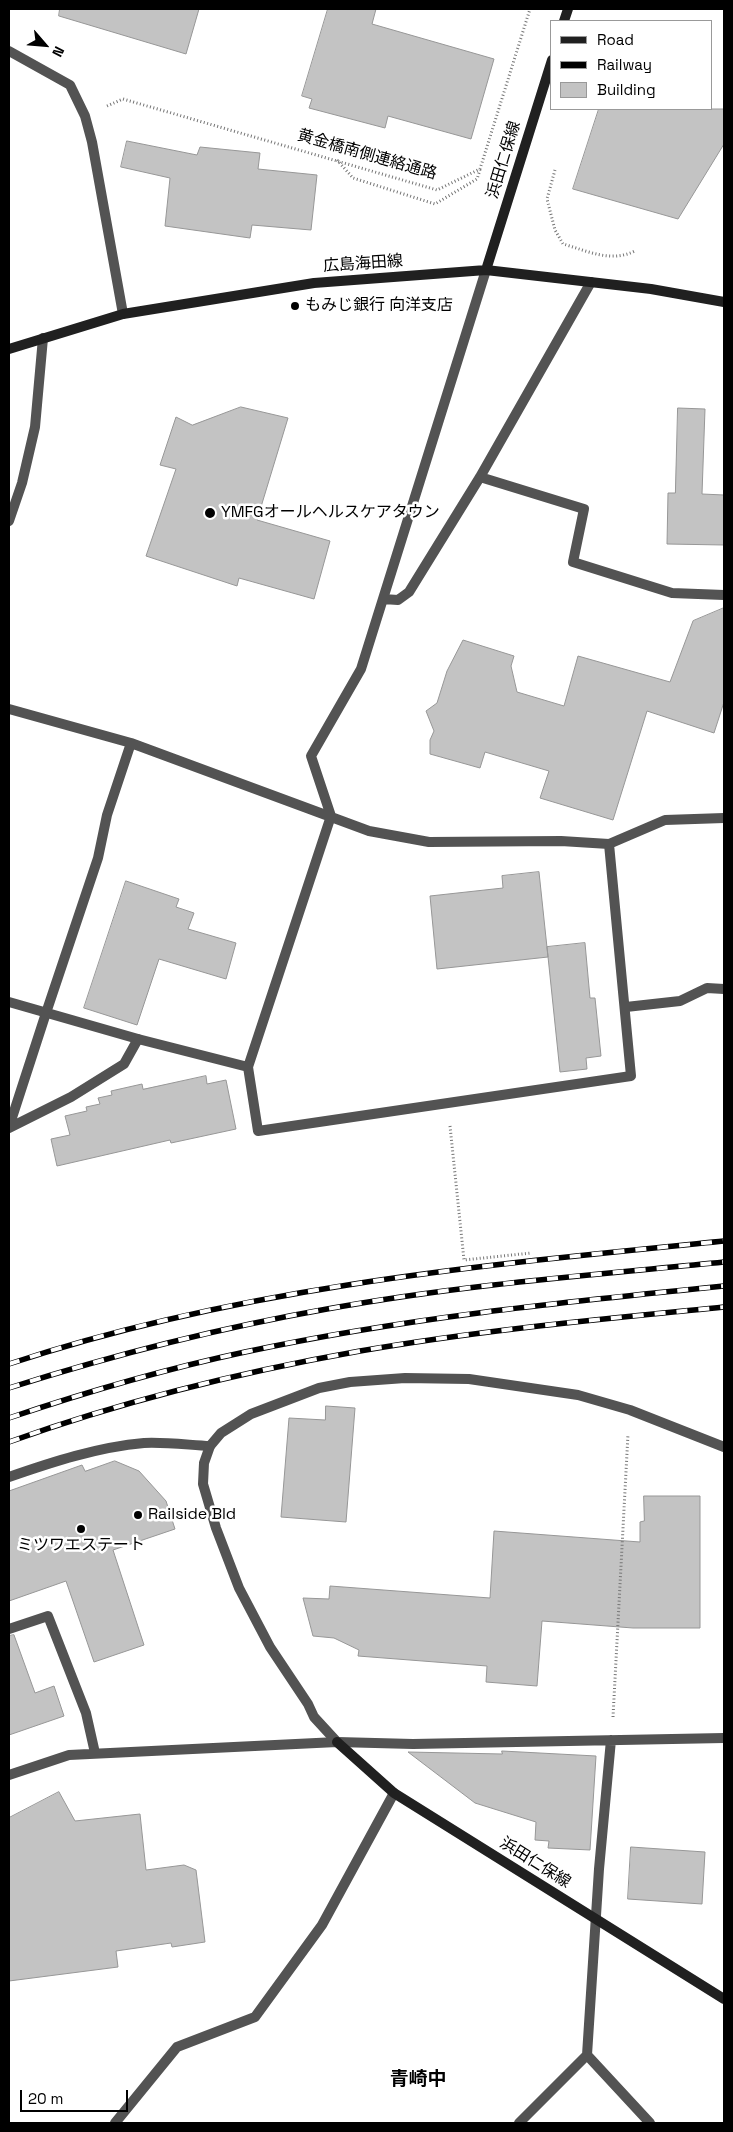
<!DOCTYPE html>
<html>
<head>
<meta charset="utf-8">
<style>
  body { margin:0 }
  #map { position:relative; width:733px; height:2132px; overflow:hidden; background:#fff; font-family:"Space Grotesk",sans-serif }
  canvas { display:block }
  .frame { position:absolute; inset:0; border:10px solid #000; pointer-events:none }
  .legend { position:absolute; left:550px; top:20px; width:162px; height:90px; box-sizing:border-box; background:#fff; border:1px solid #999; margin:0; padding:6px 9px; list-style:none; font-size:15px; color:#000 }
  .legend li { display:flex; align-items:center; gap:10px; height:25px }
  .legend b { width:25px; border:1px solid #999 }
  .north { position:absolute; left:20px; top:20px; width:50px; height:50px; -webkit-text-stroke:4px #fff; paint-order:stroke; rotate:117deg; font-size:14px; font-weight:700; line-height:20px; text-align:center; color:#000 }
  .north::after { content:''; display:block; margin:auto; width:18px; height:22px; background:#000; clip-path:polygon(50% 0,100% 100%,50% 72%,0 100%) }
  .scale { position:absolute; left:20px; top:2090px; width:108px; height:22px; box-sizing:border-box; border:2px solid #000; border-top:0; padding-left:6px; font-size:15px; line-height:18px; white-space:nowrap; color:#000; -webkit-text-stroke:4px #fff; paint-order:stroke }
</style>
</head>
<body>
<div id="map">
<canvas width="733" height="2132"></canvas>
<div class="frame"></div>
<ul class="legend">
<li><b style="height:6px;background:#202020"></b>Road</li>
<li><b style="height:6px;background:#000"></b>Railway</li>
<li><b style="height:14px;background:#c3c3c3"></b>Building</li>
</ul>
<div class="north">N</div>
<div class="scale">20 m</div>
</div>
<script>
const c = document.querySelector('canvas').getContext('2d');
c.lineJoin = 'round';
function paint(path, color) { c.fillStyle = color; c.fill(path, 'evenodd'); }
function stroke(path, color, width, dash) { c.strokeStyle = color; c.lineWidth = width; c.lineCap = dash ? 'butt' : 'round'; c.setLineDash(dash || []); c.stroke(path); }
function label(font, color, halo, rows, align = 'center') {
  c.font = font + ' "Space Grotesk","Noto Sans JP",sans-serif'; c.lineWidth = 5; c.setLineDash([]); c.textBaseline = 'middle'; c.strokeStyle = halo; c.fillStyle = color; for (const [text, x, y, turn = 0] of rows) {
    c.save(); c.translate(x, y); c.rotate((+turn || 0) * Math.PI / 180); c.textAlign = isNaN(turn) ? turn : align; if (halo) c.strokeText(text, 0, 0); c.fillText(text, 0, 0); c.restore();
  }
}
const building = new Path2D(`
  M60,9H199L186,54L59,16Z
  M328,9H376L372,24L494,59L471,139L388,116L385,128L309,108L312,99L302,96Z
  M599,109H724V144L678,219L573,189Z
  M127,141L197,155L200,147L260,153L258,169L317,175L311,230L252,225L250,238L165,226L170,178L121,167Z
  M241,407L288,418L257,520L330,541L314,599L239,578L237,586L146,556L176,469L160,465L176,417L192,425Z
  M678,408L705,409L702,494L724,495V545L667,544L668,493H675Z
  M724,608V702L714,733L647,711L613,820L540,798L549,771L485,752L480,768L430,754V740L434,731L426,711L437,703L447,671L463,640L514,656L511,666L517,692L564,706L578,656L670,682L693,621Z
  M539,872L548,957L437,969L430,896L503,888L502,876Z
  M126,881L179,899L176,907L194,913L188,929L236,943L226,979L159,959L137,1025L84,1008Z
  M585,943L590,998H595L601,1056L586,1058L587,1069L560,1072L547,947Z
  M206,1076L207,1084L226,1080L236,1129L171,1143L170,1140L57,1166L51,1139L70,1135L65,1116L87,1111L86,1107L100,1104L98,1098L112,1095L111,1091L142,1084L143,1089Z
  M326,1406L355,1408L346,1522L281,1517L289,1418L325,1420Z
  M115,1461L139,1471L166,1501L175,1529L113,1550L144,1645L94,1662L66,1581L9,1601V1491L82,1465L85,1471Z
  M644,1496H700V1628H633L542,1621L537,1686L486,1682L487,1666L358,1656L359,1650L334,1638L313,1636L303,1598L329,1599L330,1586L490,1598L494,1531L640,1542V1522L644,1521Z
  M14,1635L35,1693L54,1686L64,1716L9,1735V1636Z
  M502,1751L596,1756L590,1850L548,1848L549,1841L535,1840L536,1822L475,1803L408,1752L502,1754Z
  M59,1792L75,1821L140,1814L146,1870L184,1865L196,1870L205,1942L172,1947L171,1943L116,1951L118,1967L9,1981V1818Z
  M631,1847L705,1852L702,1904L628,1899Z`);
const path = new Path2D(`
  M107,106L123,99L437,190L480,169L530,9
  M337,160L353,178L435,204L477,179L480,170
  M555,170L547,199L555,230L563,244C588,251 610,263 635,251
  M450,1126L464,1260L531,1253
  M613,1717L628,1434`);
const service = new Path2D(`
  M626,1007L680,1001L707,988L724,989
  M9,1127L46,1013
  M9,1128L71,1097L124,1064L138,1039`);
const minor = new Path2D(`
  M480,477L584,509L573,562L672,593L724,595
  M9,521L22,483L35,427L43,338
  M383,599L398,600L409,592L480,477L591,282
  M9,709L131,743L369,831L429,842L561,841L609,844L665,820L724,818
  M9,1002L138,1039L248,1067L258,1131L631,1076L609,844
  M46,1013L98,858L107,815L131,743
  M248,1067L331,816L311,756L361,669L486,270
  M9,1477C52,1462 98,1447 144,1443C166,1442 189,1445 210,1446
  M9,1629L48,1616L86,1713L95,1753
  M9,1775L69,1755L337,1742L413,1744L724,1738
  M587,2055L599,1869L611,1740
  M115,2123L177,2047L255,2017L322,1925L394,1793
  M519,2123L587,2055L650,2123`);
const tertiary = new Path2D(`
  M9,51L70,85L85,116L92,142L123,314
  M337,1742L314,1717L308,1704L270,1647L239,1588L216,1528L203,1484L204,1463L210,1446L221,1433L251,1414L319,1388L350,1382L405,1378L469,1379L578,1395L630,1410L724,1447`);
const secondary = new Path2D(`
  M564,21L568,9
  M486,270L552,60
  M9,349L123,314L314,283L486,270L651,289L724,302
  M337,1742L394,1793L724,1999`);
const rail = new Path2D(`
  M9,1364C240,1287 483,1265 724,1241
  M9,1388C113,1355 219,1328 327,1309C458,1285 592,1275 724,1262
  M9,1418C86,1392 165,1369 245,1352C403,1318 564,1302 724,1286
  M9,1442C123,1401 241,1372 360,1351C481,1330 603,1319 724,1307`);
const markers = [
  [295,306,5,"#000"],
  [210,513,6,"#000"],
  [138,1515,5,"#000"],
  [81,1529,5,"#000"]
];
const streetNames = [
  ["黄金橋南側連絡通路",367,155,16],
  ["浜田仁保線",504,160,-73],
  ["広島海田線",363,264,-4],
  ["浜田仁保線",535,1863,32]
];
const poiNames = [
  ["もみじ銀行 向洋支店",305,306],
  ["YMFGオールヘルスケアタウン",221,513],
  ["Railside Bld",148,1515],
  ["ミツワエステート",81,1546,"center"]
];
const quarterNames = [
  ["青崎中",418,2080]
];
paint(building, '#c3c3c3');
stroke(building, '#979797', 1);
stroke(path, '#757575', 3, [1, 2.5]);
stroke(service, '#535353', 10);
stroke(minor, '#535353', 10);
stroke(tertiary, '#535353', 10);
stroke(secondary, '#202020', 10);
stroke(rail, '#000', 5.5);
stroke(rail, '#fff', 4, [11]);
for (const [x, y, r, color] of markers) { const dot = new Path2D(); dot.arc(x, y, r, 0, 2 * Math.PI); c.fillStyle = color; c.fill(dot); stroke(dot, '#fff', 2); }
label('16px', '#000', '#fff', streetNames);
label('16px', '#000', '#fff', poiNames, 'left');
label('bold 19px', '#000', '#fff', quarterNames);
</script>
</body>
</html>
